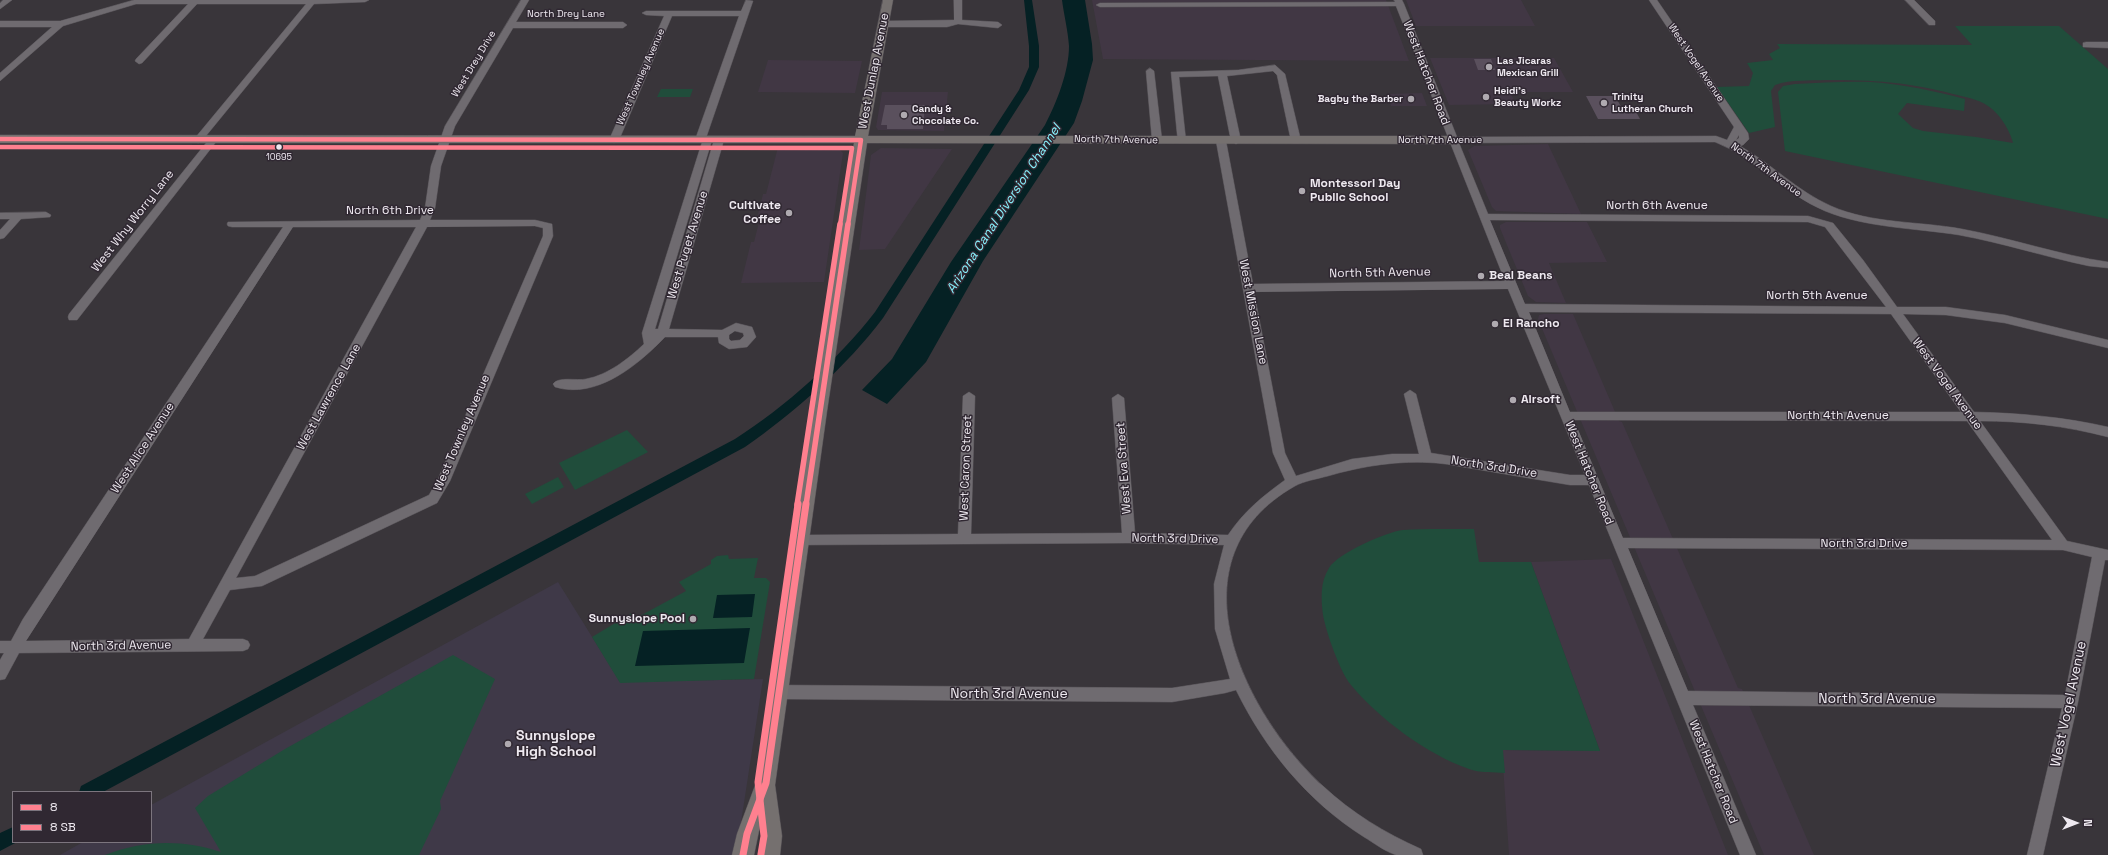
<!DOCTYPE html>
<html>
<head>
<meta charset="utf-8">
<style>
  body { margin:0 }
  #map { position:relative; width:2108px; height:855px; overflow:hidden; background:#39353a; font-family:"Space Grotesk",sans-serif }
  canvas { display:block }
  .legend { position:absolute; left:12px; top:791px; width:140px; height:52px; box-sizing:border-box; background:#302832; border:1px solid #7c757e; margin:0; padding:5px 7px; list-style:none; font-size:12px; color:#eee9f0 }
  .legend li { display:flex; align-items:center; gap:8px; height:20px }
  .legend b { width:20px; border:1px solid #7c757e }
  .north { position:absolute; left:2056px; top:803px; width:40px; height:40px; -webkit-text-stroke:3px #302832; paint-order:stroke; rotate:90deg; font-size:11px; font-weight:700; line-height:16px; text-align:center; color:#eee9f0 }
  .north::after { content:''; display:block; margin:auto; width:14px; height:18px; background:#eee9f0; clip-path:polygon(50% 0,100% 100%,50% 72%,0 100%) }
</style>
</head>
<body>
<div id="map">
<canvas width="2108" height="855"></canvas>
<ul class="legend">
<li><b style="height:5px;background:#ff808f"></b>8</li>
<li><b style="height:5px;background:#ff808f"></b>8 SB</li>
</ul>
<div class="north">N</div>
</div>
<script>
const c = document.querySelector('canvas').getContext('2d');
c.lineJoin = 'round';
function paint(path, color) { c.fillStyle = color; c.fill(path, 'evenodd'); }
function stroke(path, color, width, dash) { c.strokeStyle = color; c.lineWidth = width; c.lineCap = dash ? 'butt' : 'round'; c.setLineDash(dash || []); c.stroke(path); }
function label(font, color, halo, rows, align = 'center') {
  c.font = font + ' "Space Grotesk",sans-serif'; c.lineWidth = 3; c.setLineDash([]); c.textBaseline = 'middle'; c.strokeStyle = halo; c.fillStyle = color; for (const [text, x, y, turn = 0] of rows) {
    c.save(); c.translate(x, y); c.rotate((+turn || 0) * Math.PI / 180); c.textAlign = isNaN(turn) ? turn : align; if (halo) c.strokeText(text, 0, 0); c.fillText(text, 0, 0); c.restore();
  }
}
const built = new Path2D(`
  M1092,0H1386L1409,61L1103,59Z
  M1406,0H1521L1535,26H1416Z
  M1430,58H1554L1573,92H1510L1516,104L1449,105Z
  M768,60L862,61L855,93L758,92Z
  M882,92H948L944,131L878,130L876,127Z
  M1422,93L1427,106H1391L1387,94Z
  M1548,144L1581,214L1496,211L1492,207L1468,150L1474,146Z
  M778,147L834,148L839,149L843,153L824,282L741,283L751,242H754L759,222H756L763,194H766Z
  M881,148L952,149L885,249L859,250L871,155Z
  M1506,222H1587L1607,262L1549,263L1566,303L1536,302L1528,296L1500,228V225Z
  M1544,314H1573L1619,421L1622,422L1738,688L1742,689L1814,855H1764L1538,319L1539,315Z
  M1611,559L1728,855H1509L1502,750L1600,751L1531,562Z`);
const education = new Path2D(`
  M558,582L620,682L763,679L736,855H60L83,842H151V805Z`);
const green = new Path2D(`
  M1955,26H2059L2108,69V219L1785,151L1778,92L1783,86L1795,84C1820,83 1846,81 1871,82C1903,84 1934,91 1965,99L1964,111L1907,103L1898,114L1913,128L1923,131L1976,137L2013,143C2010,130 1999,113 1988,106C1978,99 1965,97 1953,94C1908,82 1873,80 1826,80C1809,81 1792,79 1775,85L1771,91L1775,127L1749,133L1717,87L1749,86L1753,73L1747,63L1773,60L1769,54L1780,48L1777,44L1972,45Z
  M661,89H693L690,97H657Z
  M627,430L648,452L575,490L559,463Z
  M558,477L564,487L532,504L525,494Z
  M1440,529H1474L1479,562H1531L1600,751L1503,750L1505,773C1494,772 1479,773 1469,769C1428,755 1378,718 1351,685C1340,672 1326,632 1323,615C1321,599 1320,582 1329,568C1338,553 1386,532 1403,530C1415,529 1428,529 1440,529Z
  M728,555L729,559L758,558L754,578H766L770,582L754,679L620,683L592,637L632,613L636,618L686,591L679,582L711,564V560L717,556Z
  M453,655L495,679L440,801L441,809L419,855H105C143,840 182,839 221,852L195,808L208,796L285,749Z`);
const water = new Path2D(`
  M1062,0H1085L1092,44L1093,60L1082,101L1074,123L983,261L926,362L887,404L862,390L892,359L951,262L1045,125C1057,102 1069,71 1069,46C1068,31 1064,15 1062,0Z
  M755,594L752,617L713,618L717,595Z
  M750,628L744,663L635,666L643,631Z`);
const canal = new Path2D(`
  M1024,0H1032L1039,46V67L1029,90L883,318C847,366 794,413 745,447L103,792H79L81,786L735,439C785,407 838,360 875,312L1019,90L1029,67V46Z
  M13,827V842H17L0,851V833Z`);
const building = new Path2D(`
  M1474,59H1491L1495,70H1478Z
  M1586,96H1615L1623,110H1635L1640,119H1598Z
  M885,105H925L923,129H887V125H881Z`);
const minor = new Path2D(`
  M3,0H12L0,9V3Z
  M134,0H369L365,2L314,4L201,142L198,143L193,140L195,138L306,4H197L142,63L139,64L135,61L136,59L188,4H136L63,26L0,81V73L52,27H0V21H60Z
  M521,0H529L516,22H623L627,25L623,28H513L455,126L441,166L435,208L430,220H535L552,224L553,236L450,481L437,503L262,586L230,590L203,639H243L248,641L250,645L248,649L243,651L19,653L5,679L0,680V660L4,653H0V641H11L23,619L283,227H232L228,226L227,224L228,222L420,220L425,208L431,166L445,126ZM535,226L543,228V236L438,479L429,495L255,576L236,578L427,227ZM293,227H416L189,639L26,641Z
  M746,0L753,1L706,138L712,140L655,329H658L714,140L719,137L724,140L669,329L722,330L736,323L752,327L756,337L747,347L729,349L719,343L718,337H665C639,364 597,400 555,387L553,384C558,376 577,381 586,379C608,375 628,359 644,344L642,333L702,142L695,140L739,16H672L619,140L614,143L609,140L664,16L646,15L642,13L646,11H741ZM735,331L743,333L744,336L740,340L731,341L729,339V335Z
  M954,0H962V20L998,22L1002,25L998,28L958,24L947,27H883L879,24L883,21L954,20Z
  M1394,0H1402L1404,4L1457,137L1716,136L1727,140L1734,127L1649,0H1657L1748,133L1749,139L1743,145L1740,146C1772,164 1797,191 1831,206C1872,224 1919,221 1962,229C2011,238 2059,255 2108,262V268L2089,266C2046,257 2003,243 1959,235C1915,228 1867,228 1825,211C1784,194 1756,158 1715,142L1459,143L1488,214L1808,216L1833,223L1863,260L1897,307H1946L2005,315L2108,340V348L2005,323L1946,315L1903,314L1974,412C2020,413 2064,417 2108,427V437C2066,426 2024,421 1980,421L2067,541L2108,550V560H2105L2078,702L2043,855H2027L2062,708L1693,705L1756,855H1740L1589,485H1570C1540,480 1510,475 1481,470C1466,468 1451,464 1436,463C1400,460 1362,466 1328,476C1317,479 1304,481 1295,486C1168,558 1242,711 1323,786C1352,813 1385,833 1421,849L1423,855C1415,855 1404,855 1396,855C1384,851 1374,843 1364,837C1307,801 1265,749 1236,690L1225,693L1172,702L778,699L773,697L771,692L773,687L778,685L1172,688L1230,679L1215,629L1214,584L1224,545L1129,543L800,545L795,544L793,540L795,536L800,535L958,534L963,396L969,392L975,396L971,534L1122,533L1112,398L1118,394L1124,398L1135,533L1228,535C1244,511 1263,496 1285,480L1273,453L1216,141L1218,139H1224L1226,141L1253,284L1505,281L1396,6L1100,7L1096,5L1100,3L1395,2ZM1739,135V138L1736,140ZM1490,220L1808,222L1825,227L1886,307L1525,304ZM1508,289L1585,475H1570L1431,453L1416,394L1410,390L1404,394L1419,454H1392L1352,459L1296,476L1285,453L1254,292ZM1529,312L1891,314L1961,412H1570ZM1574,420L1967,421L2052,540L1623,538ZM1628,548L2063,550L2092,557L2065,695L1688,691Z
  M1905,0H1914L1935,21V25H1929Z
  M2086,42H2108V48L2083,47V43Z
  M1275,65L1285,74L1301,141L1299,143H1293L1291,141L1277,75L1273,71L1227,76L1241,141L1236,144L1231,141L1218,76L1179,77L1186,141L1184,143H1178L1171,72L1238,70Z
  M1150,68L1154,71L1162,140L1157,143L1152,140L1146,71Z
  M213,137L218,140L216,142L77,320H69L68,317L69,314L210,138Z
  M46,212L51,215L50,217L21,219L4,238L0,239V230L10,219H0V213Z`);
const major = new Path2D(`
  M883,0H893L868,136H1453L1459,140L1453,144L867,143L827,411L775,785L782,836L780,855H758L762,836L760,826L754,855H732L737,834L756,783L811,411L854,143H0V135L855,136Z`);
const bus1Far2 = new Path2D(`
  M0,139L861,140L848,225`);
const bus1Far1 = new Path2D(`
  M806,505L848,224`);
const bus1 = new Path2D(`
  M743,855L747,834L766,783L806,504`);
const bus2Far2 = new Path2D(`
  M0,147L852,148L840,225`);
const bus2Far1 = new Path2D(`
  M797,505L840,224`);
const bus2 = new Path2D(`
  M761,854L764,836L758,782L798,504`);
const markers = [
  [1489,67,4,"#afaab0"],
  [1486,97,4,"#afaab0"],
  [1411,99,4,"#afaab0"],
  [1604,103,4,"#afaab0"],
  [904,115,4,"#afaab0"],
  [279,147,3.5,"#eee9f0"],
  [1302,191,4,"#afaab0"],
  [789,213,4,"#afaab0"],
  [1481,276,4,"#afaab0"],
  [1495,324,4,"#afaab0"],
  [1513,400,4,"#afaab0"],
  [693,619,4,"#afaab0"],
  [508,744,4,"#afaab0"]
];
const farBusnames = [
  ["10695",279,158]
];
const farStreetnames = [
  ["North Drey Lane",566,14],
  ["West Vogel Avenue",1696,63,56],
  ["West Drey Drive",474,64,-59],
  ["West Townley Avenue",641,77,-66],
  ["North 7th Avenue",1116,140,1],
  ["North 7th Avenue",1440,140],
  ["North 7th Avenue",1766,170,36]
];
const farPoinames = [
  ["Las Jicaras",1497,61],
  ["Mexican Grill",1497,73],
  ["Heidi's",1494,91],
  ["Beauty Workz",1494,103],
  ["Trinity",1612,97],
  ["Lutheran Church",1612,109],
  ["Bagby the Barber",1403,99,"right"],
  ["Candy &",912,109],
  ["Chocolate Co.",912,121]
];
const streetNames = [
  ["West Dunlap Avenue",874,71,-79],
  ["West Hatcher Road",1426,73,69],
  ["North 6th Avenue",1657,206],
  ["North 6th Drive",390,211],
  ["West Why Worry Lane",133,221,-52],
  ["West Puget Avenue",688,245,-73],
  ["North 5th Avenue",1380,273,-1],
  ["North 5th Avenue",1817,296],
  ["West Mission Lane",1253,312,79],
  ["West Vogel Avenue",1947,384,54],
  ["West Lawrence Lane",329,397,-61],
  ["North 4th Avenue",1838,416],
  ["West Townley Avenue",462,433,-67],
  ["West Alice Avenue",143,448,-57],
  ["North 3rd Drive",1494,467,9],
  ["West Caron Street",966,468,-88],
  ["West Eva Street",1124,468,-94],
  ["West Hatcher Road",1589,473,68],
  ["North 3rd Drive",1175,539,1],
  ["North 3rd Drive",1864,544],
  ["North 3rd Avenue",121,646,-1],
  ["West Hatcher Road",1713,772,68]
];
const poiNames = [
  ["Montessori Day",1310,184],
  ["Public School",1310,198],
  ["Cultivate",781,206,"right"],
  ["Coffee",781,220,"right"],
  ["Beal Beans",1489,276],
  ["El Rancho",1503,324],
  ["Airsoft",1521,400],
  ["Sunnyslope Pool",685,619,"right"]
];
const waterNames = [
  ["Arizona Canal Diversion Channel",1004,209,-57]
];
const nearStreetnames = [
  ["North 3rd Avenue",1009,694],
  ["North 3rd Avenue",1877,699],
  ["West Vogel Avenue",2069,704,-78]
];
const nearPoinames = [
  ["Sunnyslope",516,736],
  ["High School",516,752]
];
paint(built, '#413744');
paint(education, '#3f3948');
paint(green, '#204d3b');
paint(water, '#052124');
paint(canal, '#052124');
paint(building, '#5a505d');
stroke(minor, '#565257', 1);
stroke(major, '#565257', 1);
paint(minor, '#6f6b70');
paint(major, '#75706f');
stroke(bus1Far2, '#ff808f', 4.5);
stroke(bus1Far1, '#ff808f', 5.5);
stroke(bus1, '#ff808f', 7);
stroke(bus2Far2, '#ff808f', 4.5);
stroke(bus2Far1, '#ff808f', 5.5);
stroke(bus2, '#ff808f', 7);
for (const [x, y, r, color] of markers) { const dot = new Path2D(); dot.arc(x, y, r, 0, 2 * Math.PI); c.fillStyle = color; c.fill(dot); stroke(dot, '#302832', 1.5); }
label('9px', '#eee9f0', '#302832', farBusnames);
label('10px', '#eee9f0', '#302832', farStreetnames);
label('bold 10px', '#eee9f0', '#302832', farPoinames, 'left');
label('12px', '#eee9f0', '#302832', streetNames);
label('bold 12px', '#eee9f0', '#302832', poiNames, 'left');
label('italic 13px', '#88f4ff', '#302832', waterNames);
label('14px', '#eee9f0', '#302832', nearStreetnames);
label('bold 14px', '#eee9f0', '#302832', nearPoinames, 'left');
</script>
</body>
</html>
